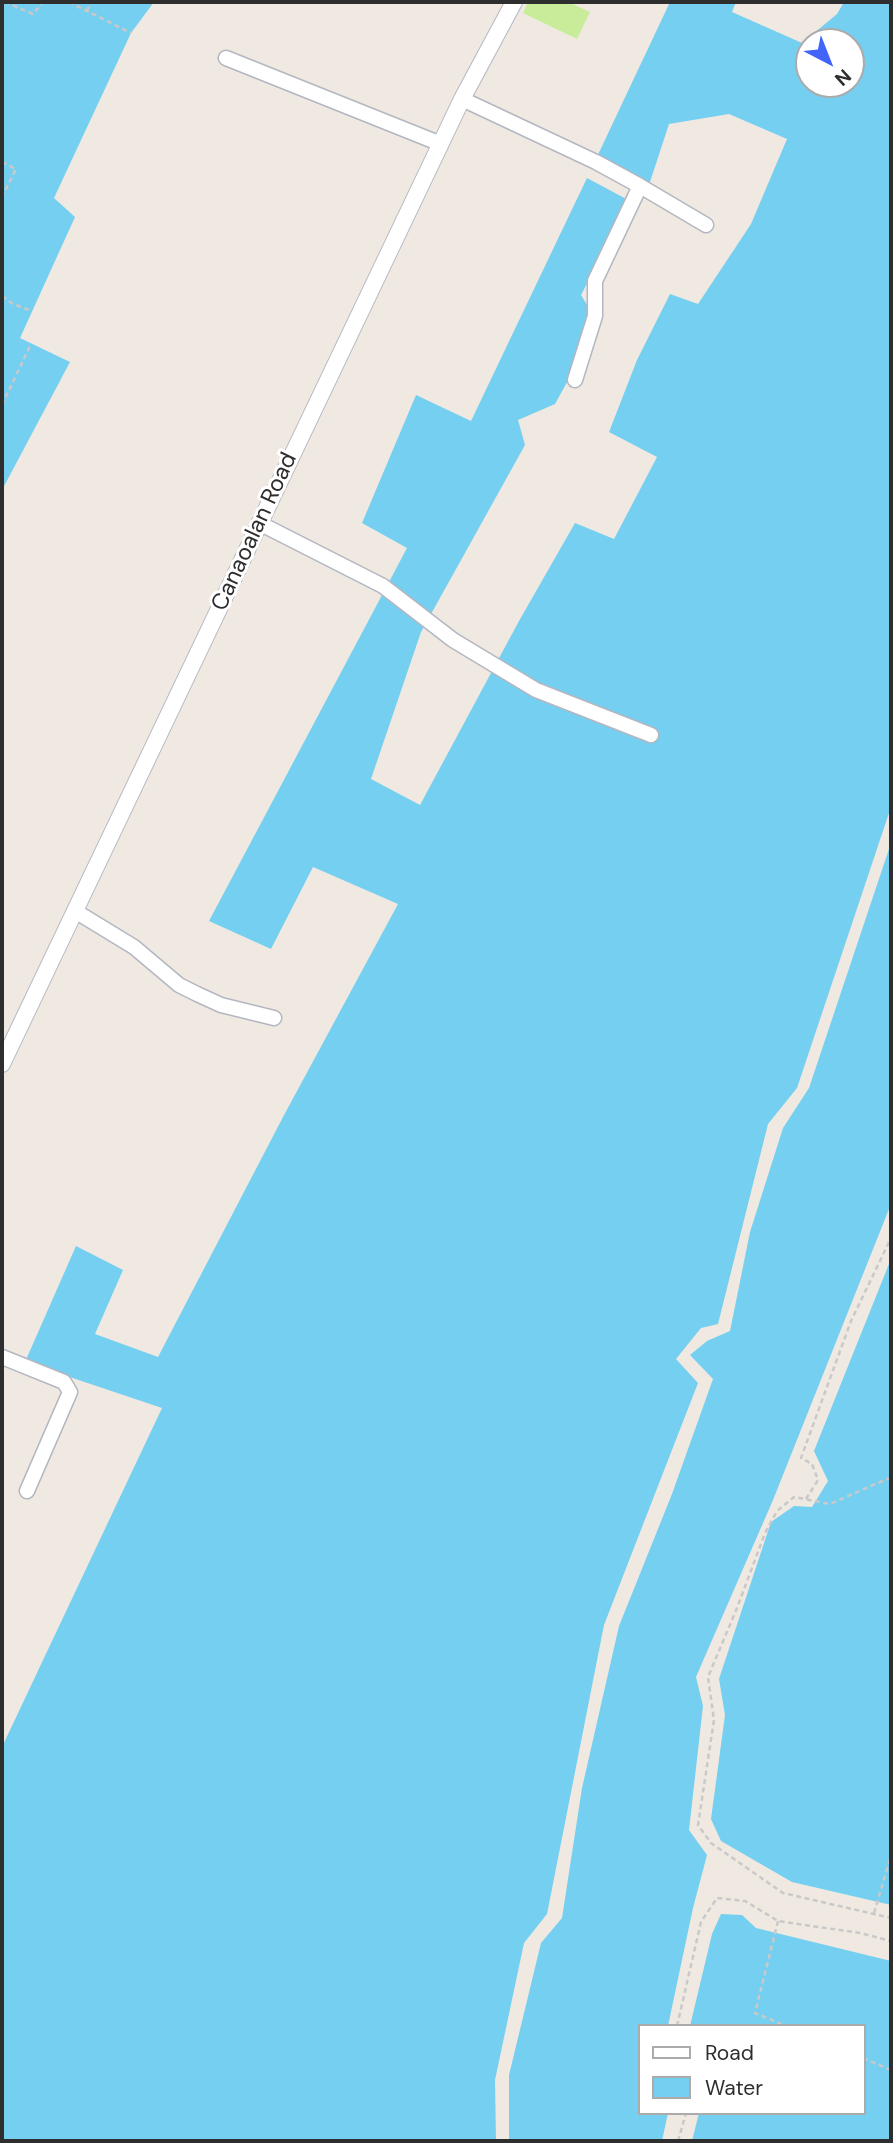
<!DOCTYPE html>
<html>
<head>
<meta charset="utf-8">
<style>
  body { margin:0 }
  #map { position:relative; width:893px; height:2143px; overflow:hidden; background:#efe9e1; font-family:"DM Sans",sans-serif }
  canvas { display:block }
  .frame { position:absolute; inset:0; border:4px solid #2e2e2e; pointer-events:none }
  .legend { position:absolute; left:638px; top:2024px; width:228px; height:91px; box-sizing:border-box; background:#fff; border:2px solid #ababab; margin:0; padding:9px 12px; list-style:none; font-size:21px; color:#2e2e2e }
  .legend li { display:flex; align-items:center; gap:14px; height:35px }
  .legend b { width:35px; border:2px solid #ababab }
  .north { position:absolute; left:795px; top:28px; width:70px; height:70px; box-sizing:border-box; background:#fff; border:2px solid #ababab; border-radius:50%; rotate:138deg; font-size:19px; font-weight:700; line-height:28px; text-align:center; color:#2e2e2e }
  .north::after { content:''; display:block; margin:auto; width:24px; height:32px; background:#4264fb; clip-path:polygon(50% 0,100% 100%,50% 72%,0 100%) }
</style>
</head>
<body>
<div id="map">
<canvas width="893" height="2143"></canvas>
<div class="frame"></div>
<ul class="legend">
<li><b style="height:9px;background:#fff"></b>Road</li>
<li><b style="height:19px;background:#75cff0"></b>Water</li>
</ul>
<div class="north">N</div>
</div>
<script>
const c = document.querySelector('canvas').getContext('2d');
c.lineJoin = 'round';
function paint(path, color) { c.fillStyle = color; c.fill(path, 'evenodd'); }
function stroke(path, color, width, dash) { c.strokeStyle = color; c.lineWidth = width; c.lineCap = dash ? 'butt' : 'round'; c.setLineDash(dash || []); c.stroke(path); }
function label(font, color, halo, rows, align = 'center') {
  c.font = font + ' "DM Sans",sans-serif'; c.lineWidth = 6; c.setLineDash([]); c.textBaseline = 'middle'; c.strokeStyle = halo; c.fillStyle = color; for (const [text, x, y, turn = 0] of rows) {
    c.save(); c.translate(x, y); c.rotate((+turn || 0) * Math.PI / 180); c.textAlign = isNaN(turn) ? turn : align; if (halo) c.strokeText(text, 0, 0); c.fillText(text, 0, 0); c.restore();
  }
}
const pitch = new Path2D(`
  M528,2H568L590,12L577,39L523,13Z`);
const water = new Path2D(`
  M2,2H154L131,33L54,198L75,217L20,338L70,362L2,490Z
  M670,2H736L732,12L802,43L837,14L844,2H891V807L797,1088L768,1124L718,1324L701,1328L676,1359L698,1383L604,1625L547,1914L524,1943L495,2080L496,2141H2V1747L162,1408L25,1362L76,1246L123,1270L95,1334L158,1357L283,1117L398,904L313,867L271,949L209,921L407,548L362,523L416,395L471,421L587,178L630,201L581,295L592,313L571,375L555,404L518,420L525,445L421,632L371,779L420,805L519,621L575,523L614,539L657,457L609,432L637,360L670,294L698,304L751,224L787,139L729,114L669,124L648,188L595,161ZM809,42H851V84H809Z
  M891,843V1204L773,1500L696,1677L703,1706L689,1830L707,1855L693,1908L668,2026H639V2113H668L662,2141H509V2075L541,1943L562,1918L582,1788L619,1626L672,1494L713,1379L690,1355L707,1341L730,1331L750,1232L783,1128L809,1088Z
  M891,1259V1905L792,1882L721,1841L711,1819L725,1715L719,1679L771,1522L794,1506L812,1507L828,1481L814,1451Z
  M721,1914L742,1915L756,1928L891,1961V2141H692L699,2113H863V2026H690L712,1934Z`);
const path = new Path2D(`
  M5,2L33,14L43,2
  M69,2L131,33
  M87,11L91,2
  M2,162L16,169L2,197
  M2,296L13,304L32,311
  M2,405L31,344
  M891,1479H887L830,1504L794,1497L777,1511L765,1533L737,1608L708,1677L714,1720L698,1825L711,1843L783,1893L891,1918
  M806,1499L818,1480L812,1464L801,1458L851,1321L891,1238
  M874,1913L891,1856
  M778,1921L755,2013L786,2026
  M677,2026L701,1922L717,1898L745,1901L778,1921L860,1933L891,1941
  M863,2058L891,2070
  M678,2141L686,2113`);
const minor = new Path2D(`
  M226,58L441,144
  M462,99L596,162L640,186L595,281V316L575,380
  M640,186L706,225
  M259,523L383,586L453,640L536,690L651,735
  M75,911L134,947L179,985L197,994L221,1005L274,1018
  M2,1357L64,1382L70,1392L27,1491`);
const tertiary = new Path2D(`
  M2,1064L462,99L514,2`);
const streetNames = [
  ["Canaoalan Road",255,532,-65]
];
paint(pitch, '#c9ec9a');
paint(water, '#75cff0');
stroke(minor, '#b4b7c1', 17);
stroke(tertiary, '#b4b7c1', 18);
stroke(path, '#c9c9c9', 2.5, [5, 3.5]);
stroke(minor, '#fff', 14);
stroke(tertiary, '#fff', 16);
label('23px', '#2e2e2e', '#fff', streetNames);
</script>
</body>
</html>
